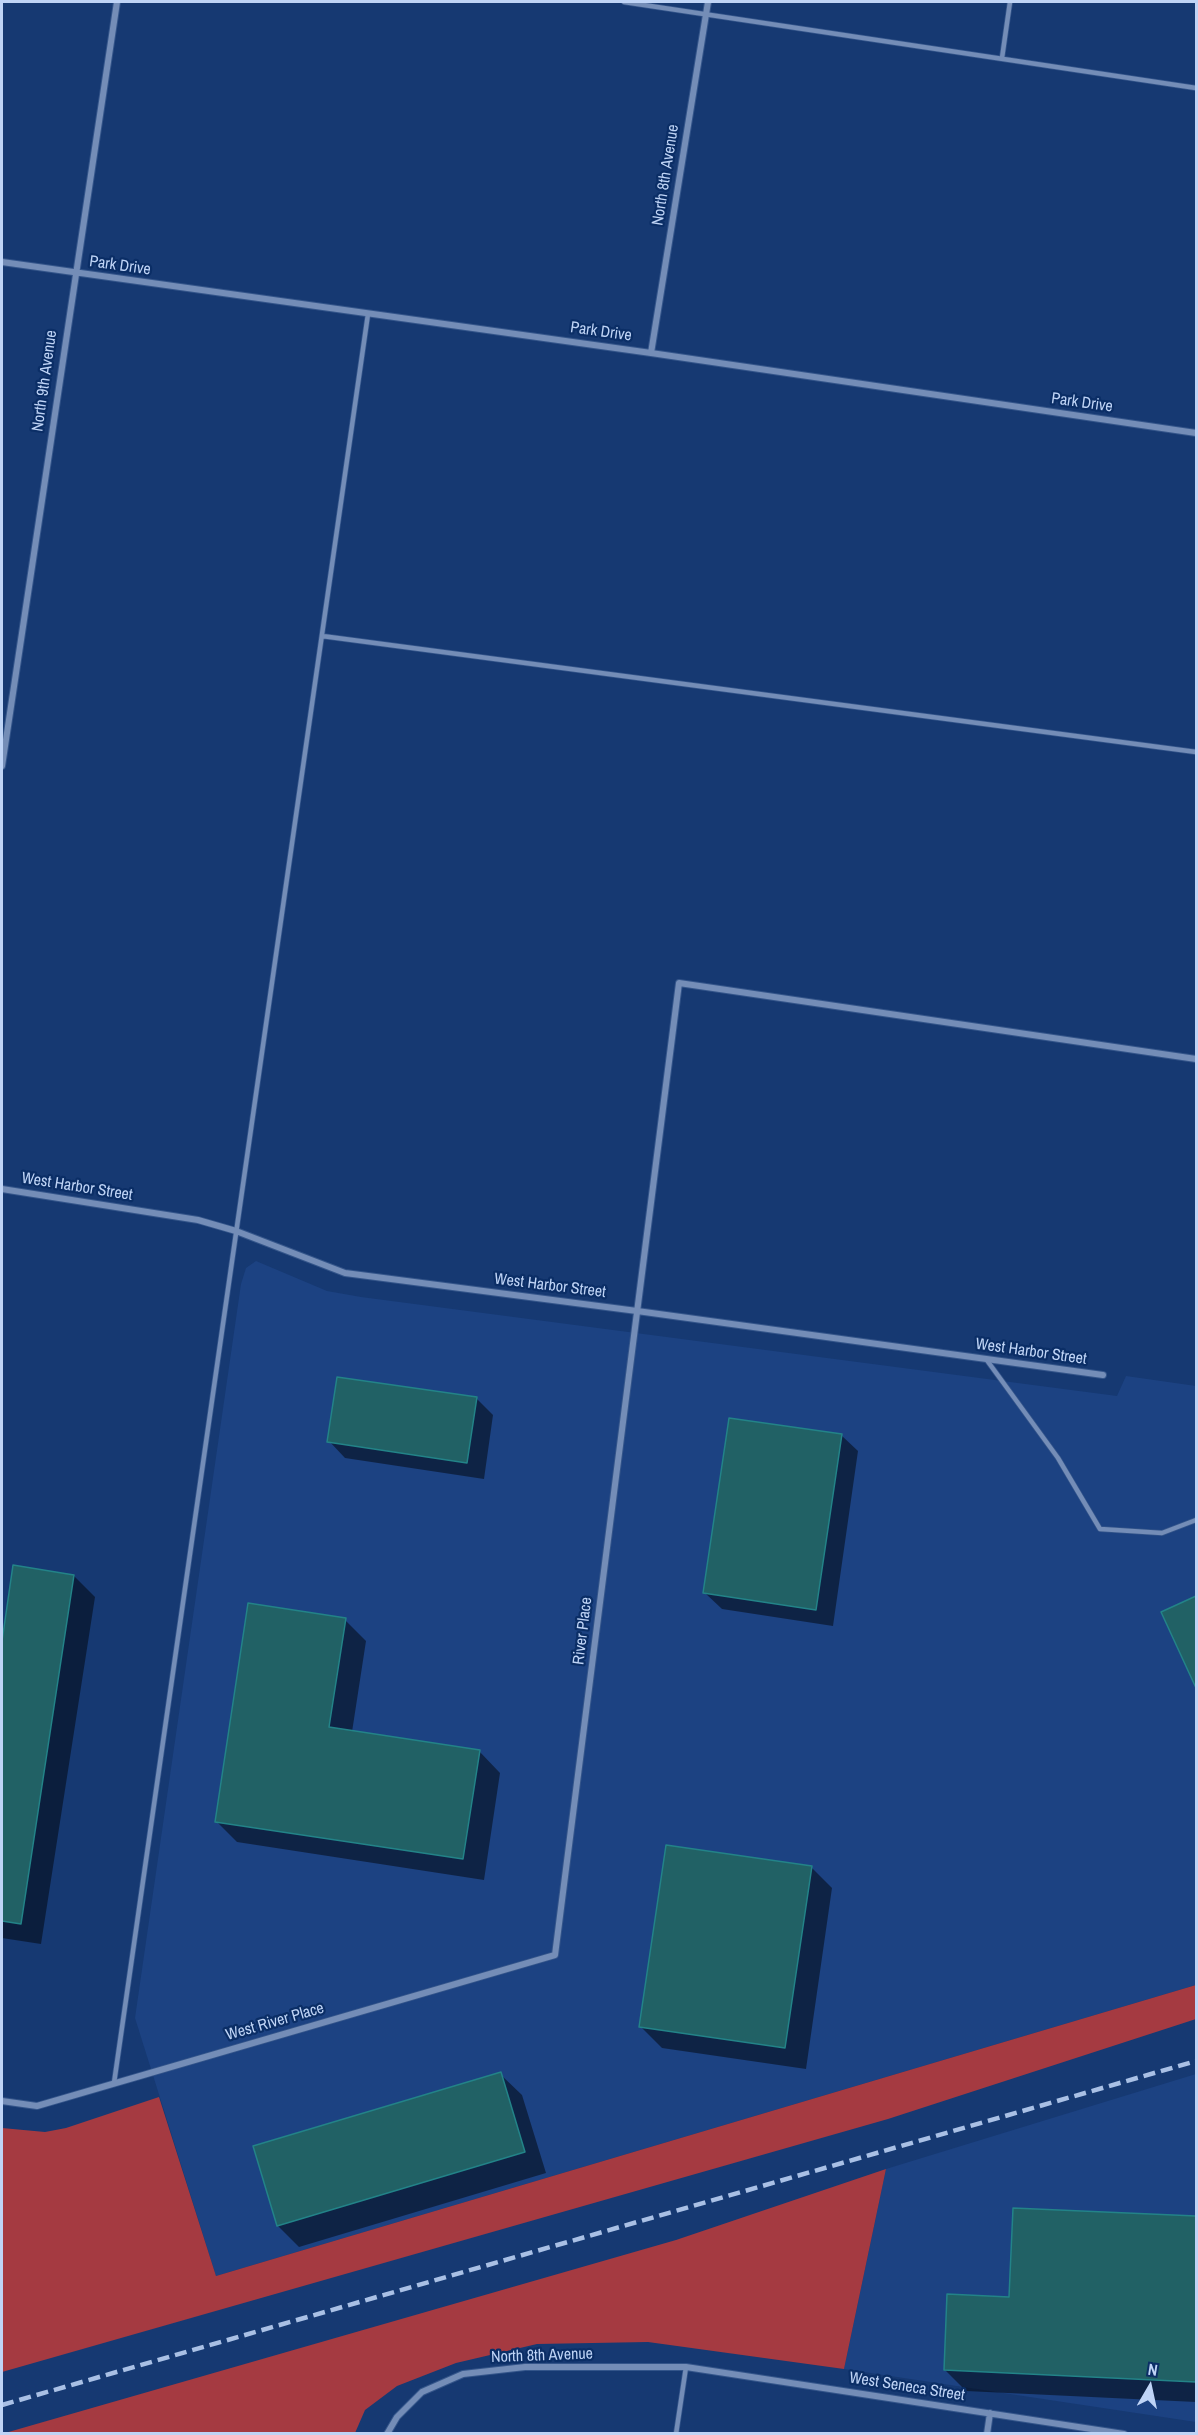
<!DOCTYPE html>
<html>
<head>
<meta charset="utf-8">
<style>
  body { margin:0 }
  #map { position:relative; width:1198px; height:2435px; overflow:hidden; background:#163972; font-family:"Archivo Narrow",sans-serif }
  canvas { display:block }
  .frame { position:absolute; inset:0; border:3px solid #bfd4f6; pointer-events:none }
  .north { position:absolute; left:1120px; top:2357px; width:60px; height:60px; -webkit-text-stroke:4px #0b2e66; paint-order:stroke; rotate:9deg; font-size:16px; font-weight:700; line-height:24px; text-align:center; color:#bfd4f6 }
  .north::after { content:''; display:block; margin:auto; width:21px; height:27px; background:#bfd4f6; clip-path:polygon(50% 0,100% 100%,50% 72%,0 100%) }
</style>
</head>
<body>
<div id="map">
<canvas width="1198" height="2435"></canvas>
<div class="frame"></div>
<div class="north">N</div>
</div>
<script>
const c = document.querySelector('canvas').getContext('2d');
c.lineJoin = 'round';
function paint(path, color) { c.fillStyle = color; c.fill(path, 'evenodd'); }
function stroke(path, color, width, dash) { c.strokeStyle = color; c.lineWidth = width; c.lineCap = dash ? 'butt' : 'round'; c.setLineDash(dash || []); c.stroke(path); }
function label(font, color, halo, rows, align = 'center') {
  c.font = font + ' "Archivo Narrow",sans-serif'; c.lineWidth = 4.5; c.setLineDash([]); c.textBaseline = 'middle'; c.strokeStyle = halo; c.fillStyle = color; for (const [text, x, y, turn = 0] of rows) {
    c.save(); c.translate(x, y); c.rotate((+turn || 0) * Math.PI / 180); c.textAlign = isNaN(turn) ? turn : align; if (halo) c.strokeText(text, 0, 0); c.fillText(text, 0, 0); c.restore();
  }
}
const built = new Path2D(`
  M256,1261L327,1291L361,1297L1117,1396L1126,1376L1196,1386V1985L216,2276L135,2018L241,1284L246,1268Z
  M1196,2074V2422L844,2369L886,2169Z`);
const green = new Path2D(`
  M1196,1985V2019L888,2119L2,2372V2128L45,2132L66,2128L159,2097L216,2276Z
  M886,2169L844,2369L648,2342L537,2344L456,2363L397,2386L365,2410L355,2433H5L676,2240Z`);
const shadow = new Path2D(`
  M477,1399L493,1415L484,1479L345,1458L329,1441Z
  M841,1435L858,1451L833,1626L722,1609L705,1593Z
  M15,1567L74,1576L95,1597L41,1944L2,1938V1651Z
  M1196,1598V1684L1163,1613Z
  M345,1620L366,1641L352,1732L479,1751L500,1773L484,1880L237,1842L216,1821Z
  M811,1867L832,1888L806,2069L662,2048L641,2027Z
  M500,2074L522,2095L546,2173L299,2247L278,2226Z
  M1015,2209L1196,2218V2402L966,2391L945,2370L1011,2299Z`);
const building = new Path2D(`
  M337,1377L477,1397L467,1463L327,1442Z
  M729,1418L842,1434L816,1610L703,1593Z
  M13,1565L74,1575L21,1924L2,1921V1641Z
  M1196,1596V1688L1161,1612Z
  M248,1603L346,1618L329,1727L480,1750L463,1859L215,1822Z
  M666,1845L812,1866L785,2048L639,2027Z
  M501,2072L525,2152L277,2226L253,2146Z
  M1013,2208L1196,2216V2382L944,2370L947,2294L1009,2297Z`);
const service = new Path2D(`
  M624,2L1196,88
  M1002,58L1010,2
  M322,636L1196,752
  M986,1359L1058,1458L1100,1529L1162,1533L1196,1520
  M114,2083L368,314
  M676,2434L686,2367`);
const minor = new Path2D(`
  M2,262L651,353L1196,433
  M651,353L708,2
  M2,766L117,2
  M2,1189L198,1220L236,1231L345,1273L637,1311L1103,1375
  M2,2101L37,2106L555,1955L679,983L1196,1059
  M387,2434L397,2417L422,2392L463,2374L525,2367H686L1124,2434
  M987,2434L990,2413`);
const rail = new Path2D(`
  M2,2405L1196,2061`);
const streetNames = [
  ["North 8th Avenue",666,175,-81],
  ["Park Drive",120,266,8],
  ["Park Drive",601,332,8],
  ["North 9th Avenue",45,381,-82],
  ["Park Drive",1082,403,8],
  ["West Harbor Street",77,1187,9],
  ["West Harbor Street",550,1286,7],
  ["West Harbor Street",1031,1352,8],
  ["River Place",583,1631,-83],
  ["West River Place",275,2022,-16],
  ["North 8th Avenue",542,2356,-2],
  ["West Seneca Street",907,2387,9]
];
paint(built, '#1c4282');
paint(green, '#a53a41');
paint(shadow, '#0007');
paint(building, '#216165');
stroke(building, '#238388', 1.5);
stroke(service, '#34558a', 6);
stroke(minor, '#34558a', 8);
stroke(service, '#748db7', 4.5);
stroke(minor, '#748db7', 6);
stroke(rail, '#a9c0e5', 4.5, [12, 6]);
label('16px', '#bfd4f6', '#0b2e66', streetNames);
</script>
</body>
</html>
